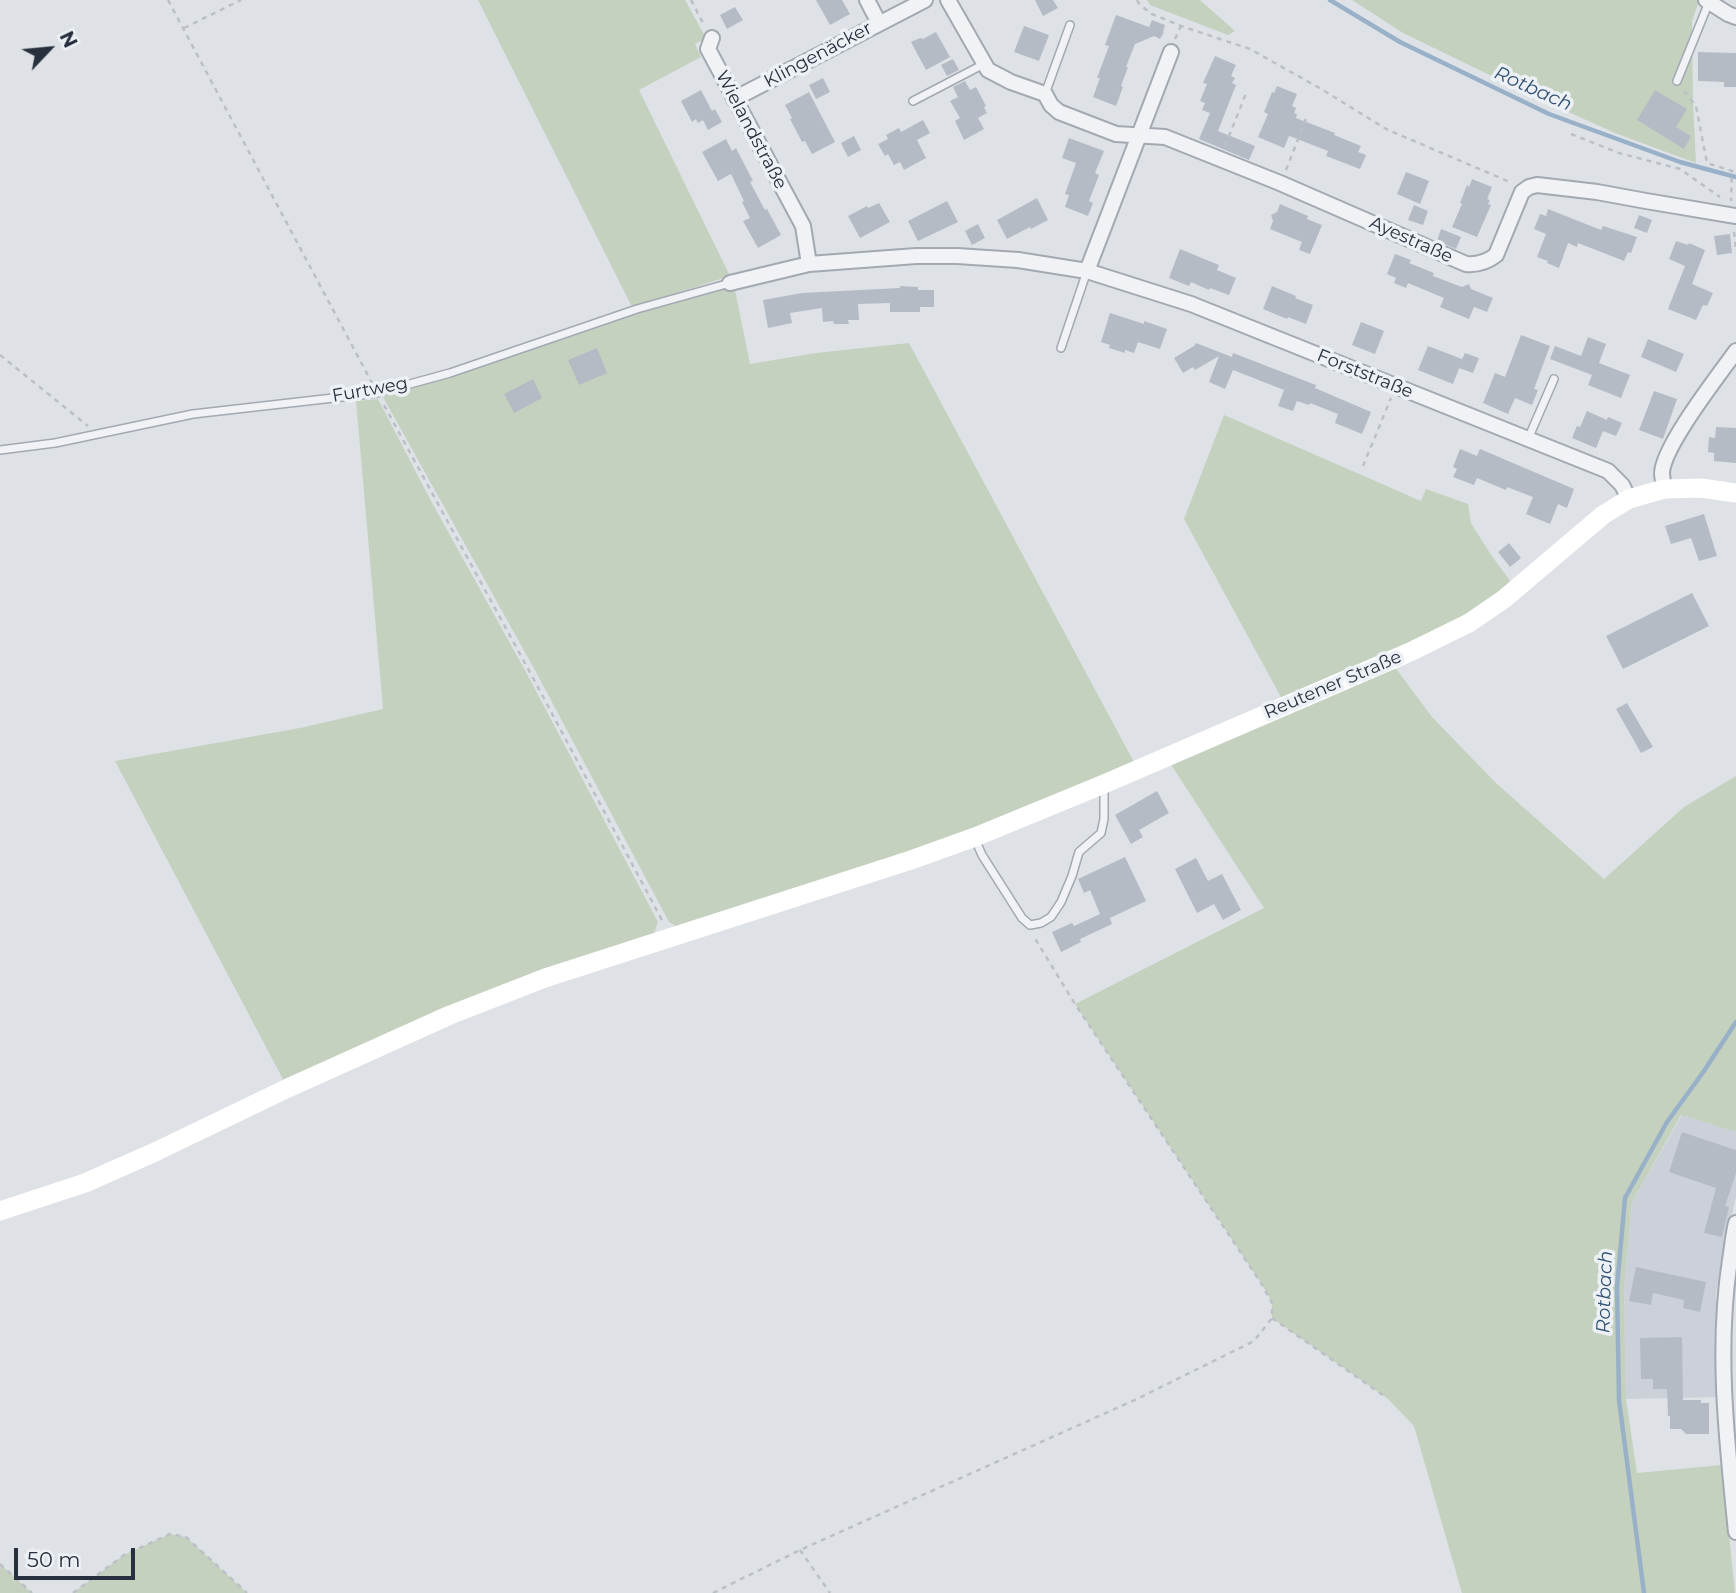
<!DOCTYPE html>
<html>
<head>
<meta charset="utf-8">
<style>
  body { margin:0 }
  #map { position:relative; width:1736px; height:1593px; overflow:hidden; background:#dee2e7; font-family:Montserrat,sans-serif }
  canvas { display:block }
  .north { position:absolute; left:14px; top:14px; width:70px; height:70px; -webkit-text-stroke:5px #edf1f5; paint-order:stroke; rotate:64deg; font-size:19px; font-weight:700; line-height:28px; text-align:center; color:#27303e }
  .north::after { content:''; display:block; margin:auto; width:24px; height:32px; background:#27303e; clip-path:polygon(50% 0,100% 100%,50% 72%,0 100%) }
  .scale { position:absolute; left:14px; top:1548px; width:121px; height:32px; box-sizing:border-box; border:4px solid #27303e; border-top:0; padding-left:9px; font-size:21px; line-height:24px; white-space:nowrap; color:#27303e; -webkit-text-stroke:5px #edf1f5; paint-order:stroke }
</style>
</head>
<body>
<div id="map">
<canvas width="1736" height="1593"></canvas>
<div class="north">N</div>
<div class="scale">50 m</div>
</div>
<script>
const c = document.querySelector('canvas').getContext('2d');
c.lineJoin = 'round';
function paint(path, color) { c.fillStyle = color; c.fill(path, 'evenodd'); }
function stroke(path, color, width, dash) { c.strokeStyle = color; c.lineWidth = width; c.lineCap = dash ? 'butt' : 'round'; c.setLineDash(dash || []); c.stroke(path); }
function label(font, color, halo, rows, align = 'center') {
  c.font = font + ' Montserrat,sans-serif'; c.lineWidth = 7; c.setLineDash([]); c.textBaseline = 'middle'; c.strokeStyle = halo; c.fillStyle = color; for (const [text, x, y, turn = 0] of rows) {
    c.save(); c.translate(x, y); c.rotate((+turn || 0) * Math.PI / 180); c.textAlign = isNaN(turn) ? turn : align; if (halo) c.strokeText(text, 0, 0); c.fillText(text, 0, 0); c.restore();
  }
}
const built = new Path2D(`
  M1682,1115L1736,1132V1197L1723,1251L1716,1294V1350L1719,1397L1626,1399L1624,1288L1632,1202Z`);
const green = new Path2D(`
  M478,0H685L706,38L695,44L701,57L639,90L730,276L632,307Z
  M1147,0H1200L1235,31L1228,35L1150,5Z
  M1352,0H1698L1699,1L1692,21L1693,101L1696,163L1615,133L1535,97L1403,33Z
  M734,285L750,364L816,353L909,343L1135,764L909,854L678,927L669,922L536,672L383,397L452,376L635,314Z
  M378,399L431,501L527,674L658,922L653,936L285,1083L115,761L300,728L383,709L356,401Z
  M1224,415L1421,501L1426,489L1468,504L1471,523L1491,555L1511,582C1444,637 1360,665 1282,699L1184,519Z
  M1394,666L1432,717L1496,783L1604,879L1684,807L1736,776V1132L1681,1115L1632,1202L1624,1288L1626,1399L1637,1473L1722,1465L1735,1593H1462L1414,1426L1387,1398L1272,1318V1302L1261,1283L1075,1004L1264,908L1170,763Z
  M170,1534L186,1537L247,1593H73L124,1555Z
  M0,1564L32,1593H0Z`);
const stream = new Path2D(`
  M1330,0L1400,42L1549,114L1680,162L1736,177
  M1644,1593L1619,1400L1617,1287L1625,1198L1667,1122L1704,1071L1736,1022`);
const building = new Path2D(`
  M816,0H842L850,14L830,25Z
  M1035,0H1053L1058,8L1043,16Z
  M735,7L743,20L727,29L720,15Z
  M1116,15L1149,27L1152,20L1165,25L1163,32H1164L1160,39L1154,36L1135,44L1126,67H1128L1121,86L1123,87L1116,106L1093,97L1100,78H1097L1109,46L1105,45Z
  M1024,26L1049,35L1039,61L1014,52Z
  M936,32L950,57L926,70L911,42L920,38L923,39Z
  M1698,52L1736,53V87H1724V82L1698,81Z
  M1215,56L1236,65L1231,76L1235,78L1232,83L1236,85L1218,131L1255,146L1249,160L1199,139L1210,113L1202,110L1205,103L1200,101L1207,84L1203,83Z
  M953,59L959,70L947,76L941,65Z
  M823,78L830,92L816,99L809,85Z
  M965,81L970,90L976,87L986,106L984,107L987,113L978,118L984,129L964,140L955,121L960,118L950,101L958,97L953,87Z
  M1277,86L1297,94L1292,106L1296,108L1294,113L1297,114L1296,118L1335,133L1334,135L1361,146L1358,152L1366,155L1360,169L1326,156L1328,151L1292,137L1289,136L1284,148L1258,137L1268,114L1264,112L1272,92L1274,93Z
  M701,90L712,111L715,109L722,122L708,130L703,120L698,123L696,119L692,122L681,101Z
  M1655,90L1687,109L1676,127L1691,136L1684,149L1637,120Z
  M809,92L835,142L812,154L805,141L802,142L790,119L792,118L785,105Z
  M923,120L930,133L917,140L926,158L904,170L900,162L894,165L888,154L885,156L878,144L888,139L886,135L899,128L901,132Z
  M854,136L861,150L848,157L841,143Z
  M1069,138L1104,151L1095,173L1099,175L1089,201L1093,203L1088,216L1065,207L1069,195L1065,194L1076,163L1062,158Z
  M726,139L732,151L736,148L753,181L750,182L765,210L767,209L781,235L758,248L743,221L750,218L742,202L744,201L731,174L718,181L702,152Z
  M1406,172L1429,181L1420,204L1397,194Z
  M1472,179L1492,187L1487,199L1490,200L1488,204L1491,205L1477,237L1452,227L1462,204L1460,203L1467,185L1469,187Z
  M1037,198L1048,220L1031,229L1030,227L1007,239L997,220Z
  M947,201L958,222L918,241L908,221Z
  M879,203L890,222L860,238L848,216L867,206L868,208Z
  M1280,204L1308,216L1307,219L1322,225L1310,254L1299,250L1302,242L1270,229L1273,221L1271,215L1277,212Z
  M1414,205L1428,211L1423,225L1408,220Z
  M1548,209L1601,230L1603,226L1637,237L1631,253L1628,252L1624,261L1578,243L1577,247L1568,243L1559,268L1547,263L1548,261L1537,257L1546,234L1534,229L1540,214L1546,216Z
  M1639,215L1652,220L1647,233L1634,228Z
  M978,224L985,238L972,245L965,231Z
  M1441,229L1461,237L1456,249L1437,241Z
  M1730,234L1732,253L1717,255L1714,236Z
  M1676,241L1688,245L1689,243L1705,250L1692,284L1713,293L1707,306L1703,305L1696,320L1668,309L1685,266L1669,259Z
  M1180,249L1219,265L1217,270L1236,278L1229,295L1210,288L1209,290L1191,282L1189,286L1169,278Z
  M1395,254L1411,260L1409,263L1434,273L1433,276L1462,287L1469,284L1471,289L1493,298L1487,312L1474,307L1469,319L1440,307L1444,298L1408,283L1406,288L1394,283L1396,278L1387,274Z
  M900,286L918,287V290H934V307H920V312H890V303L858,304L859,320H848L849,324H834L833,321L823,322L822,308L790,313L792,323L768,328L763,300L802,293L900,288Z
  M1272,286L1296,296L1295,298L1313,305L1306,324L1288,317L1287,319L1263,309Z
  M1110,313L1144,324V321L1167,329L1160,349L1138,342L1134,353L1125,350V353L1109,348L1110,345L1101,342Z
  M1361,322L1384,331L1375,354L1352,345Z
  M1521,335L1550,346L1534,389L1538,390L1532,405L1515,398L1508,414L1483,403L1495,373L1505,377Z
  M1588,337L1606,344L1599,363L1630,375L1621,398L1588,385L1592,375L1550,359L1555,346L1581,356Z
  M1648,339L1684,354L1676,372L1641,357Z
  M1196,343L1232,357L1233,353L1316,385L1315,388L1371,412L1362,434L1335,423L1338,414L1310,403L1309,405L1297,401L1293,411L1278,406L1284,390L1233,370L1225,389L1209,382L1219,356L1195,370L1193,367L1183,373L1174,358L1194,346Z
  M1428,346L1462,359L1465,353L1479,358L1473,373L1459,368L1461,363L1453,384L1418,370Z
  M597,348L607,373L579,385L568,360Z
  M533,379L542,398L514,413L504,394Z
  M1654,391L1677,399L1663,439L1639,430Z
  M1587,411L1607,420L1608,417L1622,423L1616,436L1603,431L1596,448L1572,438L1577,426L1580,427Z
  M1716,427L1736,428V463L1714,461V453L1708,452L1709,437L1715,438Z
  M1460,449L1477,456L1480,449L1574,489L1567,508L1558,504L1550,524L1526,514L1533,497L1507,487L1506,490L1477,478L1474,485L1453,477L1457,469L1453,467Z
  M1704,514L1717,556L1699,561L1691,538L1671,544L1665,526Z
  M1509,543L1521,558L1510,567L1498,552Z
  M1692,593L1709,626L1623,669L1606,636Z
  M1627,703L1653,747L1641,753L1616,709Z
  M1157,791L1169,813L1139,830L1143,837L1131,844L1115,815Z
  M1125,857L1146,901L1110,918L1112,924L1080,939L1081,942L1061,952L1052,932L1072,923L1074,926L1100,914L1090,890L1084,893L1078,879Z
  M1196,858L1208,881L1222,874L1241,910L1223,920L1214,904L1197,913L1175,869Z
  M1682,1132L1736,1150V1173L1725,1206L1729,1207L1722,1237L1704,1233L1716,1188L1669,1172Z
  M1636,1267L1706,1282L1700,1312L1683,1308L1684,1300L1653,1293L1651,1305L1629,1301Z
  M1682,1337L1683,1400H1701V1403H1709V1434H1686L1681,1429H1670V1416H1668L1667,1389H1653V1379H1641L1640,1338Z`);
const path = new Path2D(`
  M168,0L372,383
  M691,0L704,25
  M1137,0L1140,5L1152,14L1181,26L1250,49L1323,90L1386,129L1512,183
  M184,28L241,0
  M1175,39L1181,26
  M1684,91L1696,106L1707,163L1732,171L1731,201
  M1571,134L1619,153L1680,169L1720,197
  M1225,146L1247,91
  M1286,170L1306,119
  M1734,232L1736,250
  M0,355L88,426
  M384,405L532,676L663,922
  M1363,466L1391,398
  M1272,1318L1387,1398
  M800,1550L830,1593
  M0,1564L32,1593
  M73,1593L124,1555L170,1534L186,1537L247,1593
  M713,1593L800,1550L1137,1399L1254,1341L1272,1318V1303L1261,1283L1075,1004L1034,937`);
const lane = new Path2D(`
  M1677,81L1709,2
  M1045,94L1070,25
  M913,101L984,64
  M1061,348L1087,271
  M1528,439L1554,379
  M0,450L55,443L193,414L377,393L450,373L637,309L730,283
  M975,839L982,855L1022,918L1030,925L1041,923L1051,917L1061,902L1072,876L1079,852L1101,833L1104,819V788`);
const street = new Path2D(`
  M867,0L879,23
  M948,0L988,70L1011,82L1045,94L1051,105L1059,112L1116,134L1165,137L1280,183L1466,264C1477,265 1487,262 1496,255L1522,192L1529,187L1537,185L1597,192L1646,201L1736,216
  M1706,0L1728,14L1736,17
  M712,38L708,49L803,226L809,264
  M734,99L925,0
  M1087,271L1171,52
  M730,283L809,264L916,256H957L1018,260L1087,271L1191,304L1608,471L1622,485L1629,499
  M1664,489C1664,484 1662,478 1662,473C1663,446 1719,375 1736,351
  M1736,1223C1733,1235 1732,1248 1730,1260C1716,1350 1727,1442 1736,1532`);
const secondary = new Path2D(`
  M0,1211L85,1183L155,1152L288,1088L450,1015L545,978L911,860L975,837L1104,784L1410,652L1469,623L1504,599L1603,515L1629,499L1664,489L1701,488L1736,493`);
const streetNames = [
  ["Klingenäcker",818,55,-28],
  ["Wielandstraße",751,130,62],
  ["Ayestraße",1411,240,24],
  ["Forststraße",1365,374,22],
  ["Furtweg",370,390,-10],
  ["Reutener Straße",1333,685,-23]
];
const waterNames = [
  ["Rotbach",1533,89,24],
  ["Rotbach",1605,1292,-88]
];
paint(built, '#ccd1d9');
paint(green, '#c4d1bf');
stroke(stream, '#98b1c8', 4.5);
paint(building, '#b5bbc4');
stroke(lane, '#a3a9b1', 10);
stroke(street, '#a3a9b1', 18);
stroke(path, '#bcc0c6', 2.5, [5, 5]);
stroke(lane, '#f0f2f6', 7);
stroke(street, '#f0f2f6', 14);
stroke(secondary, '#fff', 19);
label('18px', '#27303e', '#edf1f5', streetNames);
label('italic 19px', '#315172', '#edf1f5', waterNames);
</script>
</body>
</html>
